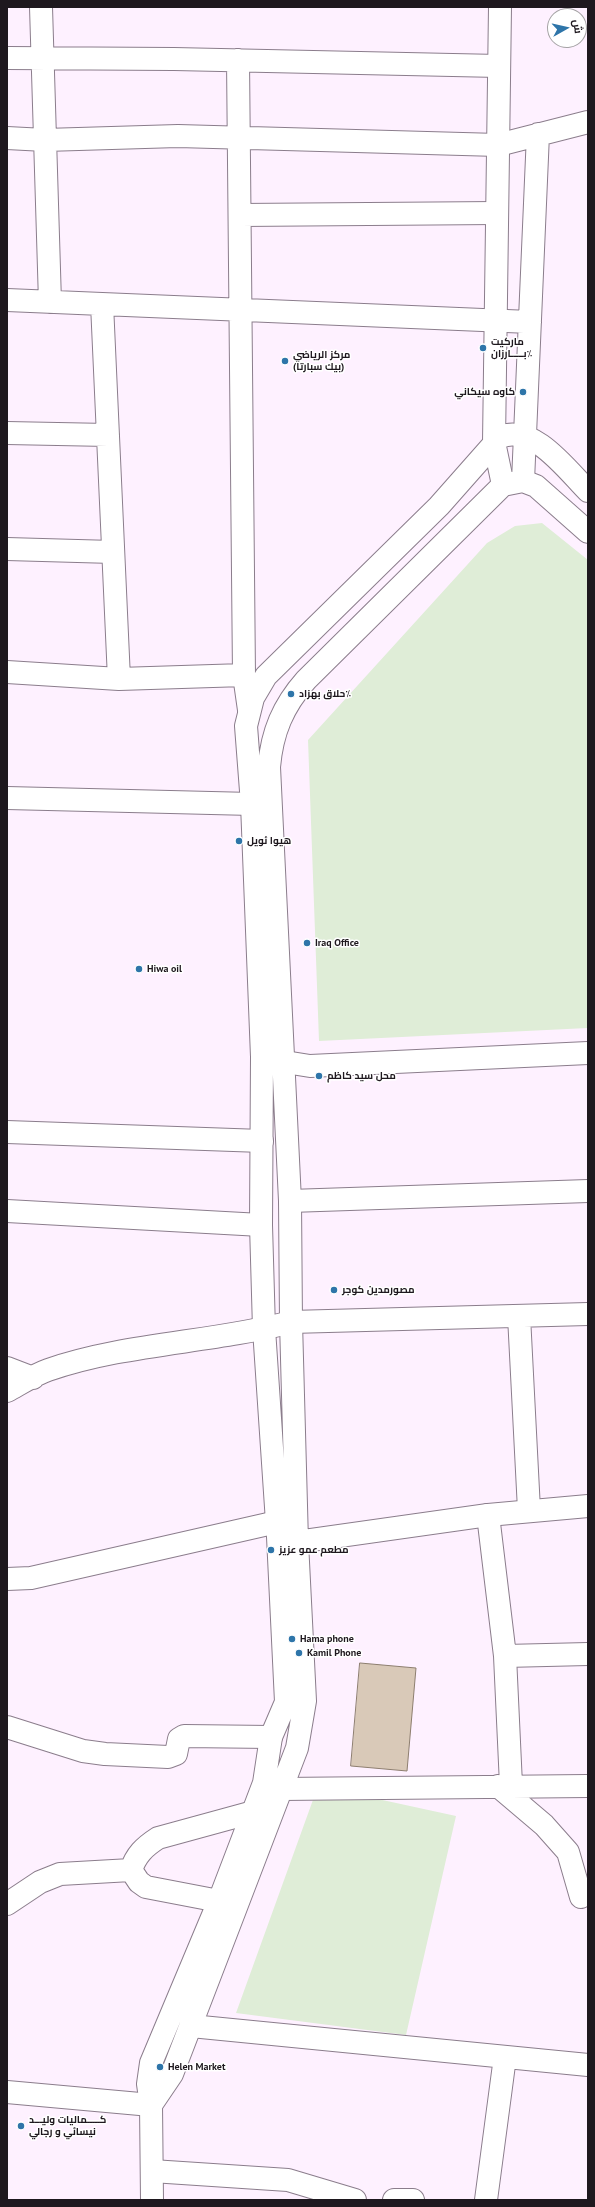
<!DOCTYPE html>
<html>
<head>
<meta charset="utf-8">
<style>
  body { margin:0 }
  #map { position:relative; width:595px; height:2207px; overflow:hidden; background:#fef1ff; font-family:"PT Sans",Cairo,sans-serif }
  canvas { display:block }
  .frame { position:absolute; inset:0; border:8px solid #1e181e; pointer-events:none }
  .north { position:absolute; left:547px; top:8px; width:40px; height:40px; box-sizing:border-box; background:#fff; border:1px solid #a5a3a5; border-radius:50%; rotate:82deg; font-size:11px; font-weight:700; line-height:16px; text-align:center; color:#1e181e }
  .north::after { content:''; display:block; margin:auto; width:14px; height:18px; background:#2e75a9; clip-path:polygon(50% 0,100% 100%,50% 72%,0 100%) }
</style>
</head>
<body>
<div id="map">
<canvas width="595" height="2207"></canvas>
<div class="frame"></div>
<div class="north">ش</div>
</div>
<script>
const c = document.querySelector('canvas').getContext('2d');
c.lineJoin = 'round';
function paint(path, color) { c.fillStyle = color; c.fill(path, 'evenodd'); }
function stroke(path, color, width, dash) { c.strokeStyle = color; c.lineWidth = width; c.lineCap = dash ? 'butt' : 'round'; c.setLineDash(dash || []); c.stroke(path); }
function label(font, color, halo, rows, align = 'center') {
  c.font = font + ' "PT Sans",Cairo,sans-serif'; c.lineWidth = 3; c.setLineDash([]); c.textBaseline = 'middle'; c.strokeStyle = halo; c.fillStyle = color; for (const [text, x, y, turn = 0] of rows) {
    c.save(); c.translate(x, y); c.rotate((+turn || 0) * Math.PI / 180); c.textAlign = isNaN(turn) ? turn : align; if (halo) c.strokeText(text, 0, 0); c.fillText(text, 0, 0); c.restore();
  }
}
const green = new Path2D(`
  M542,523L588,560V1028L319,1041L308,740L487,543L515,526Z
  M318,1786L456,1816L406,2035L236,2013Z`);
const building = new Path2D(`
  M360,1663L416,1668L407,1771L351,1766Z`);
const minor = new Path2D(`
  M41,7L50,302
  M7,58L174,59L499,66
  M238,60L244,675L249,710
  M7,138L45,140L178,136L498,145L588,122
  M240,215L497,213
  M7,300L530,322
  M102,304L119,679
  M7,433L108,435
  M523,481L538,134
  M7,549L113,552
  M7,672L119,679L244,675
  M7,798L252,804
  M285,1062L310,1066L588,1053
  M7,1132L262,1141
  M290,1201L588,1191
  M7,1211L261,1225
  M519,1316L529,1510
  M7,1368L33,1378
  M7,1391C20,1384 34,1375 48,1370C126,1343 211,1343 291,1322L588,1314
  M488,1515L505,1656L511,1785
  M7,1579L31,1578L277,1522
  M505,1656L588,1654
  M7,1727L83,1751L105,1754L168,1757L176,1754L179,1739L184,1736L271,1737
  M498,1786L544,1825L568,1852L581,1897
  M281,1789L588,1786
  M219,1901L146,1887L139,1882L131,1870C136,1855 144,1847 158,1838L253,1812
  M7,1904L40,1882L60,1874L131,1870
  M191,2026L588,2065
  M7,2092L151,2105
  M152,2171L288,2180L355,2200
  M394,2200H413
  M486,2200L505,2057`);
const major = new Path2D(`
  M500,7L494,442L503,485
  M297,1542L488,1515L588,1506
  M151,2105L172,2074L235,1910L297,1748L305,1701L297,1542L291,1322L290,1201L269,767C272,732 283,706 306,680L503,485L523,481L536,486L588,532
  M152,2200L151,2105L148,2084L151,2063L219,1901L253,1812L264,1783L271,1737L286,1702L278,1537L264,1329L261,1225L262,1057L252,804L246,726L253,698L266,676L439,506L500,437C533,423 567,470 588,491`);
const markers = [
  [483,348,4,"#2e75a9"],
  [285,361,4,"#2e75a9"],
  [523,392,4,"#2e75a9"],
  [291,694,4,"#2e75a9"],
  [239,841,4,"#2e75a9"],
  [307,943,4,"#2e75a9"],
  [139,969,4,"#2e75a9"],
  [319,1076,4,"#2e75a9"],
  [334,1290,4,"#2e75a9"],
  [271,1550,4,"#2e75a9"],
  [292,1639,4,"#2e75a9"],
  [299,1653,4,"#2e75a9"],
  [160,2067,4,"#2e75a9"],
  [21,2126,4,"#2e75a9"]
];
const poiNames = [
  ["ماركیت",491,342],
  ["بـــــارزان٪",491,354],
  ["مركز الرياضي",293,355],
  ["(بيك سبارتا)",293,367],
  ["كاوه سيكاني",515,392,"right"],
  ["حلاق بهزاد٪",299,694],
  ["هيوا ئويل",247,841],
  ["Iraq Office",315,943],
  ["Hiwa oil",147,969],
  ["محل سيد كاظم",327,1076],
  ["مصورمدین كوجر",342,1290],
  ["مطعم عمو عزيز",279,1550],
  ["Hama phone",300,1639],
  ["Kamil Phone",307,1653],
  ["Helen Market",168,2067],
  ["كـــــمالیات ولیـــد",29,2120],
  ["نیسائي و رجالي",29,2132]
];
paint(green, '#dfedd7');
paint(building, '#d9c9b8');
stroke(building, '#8d7e6f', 1);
stroke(minor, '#8b7d8c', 24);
stroke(major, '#8b7d8c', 24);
stroke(minor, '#fff', 22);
stroke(major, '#fff', 22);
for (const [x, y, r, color] of markers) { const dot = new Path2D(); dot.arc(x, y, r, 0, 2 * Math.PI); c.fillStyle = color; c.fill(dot); stroke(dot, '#fff', 1.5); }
label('bold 10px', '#1e181e', '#fff', poiNames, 'left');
</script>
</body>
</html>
